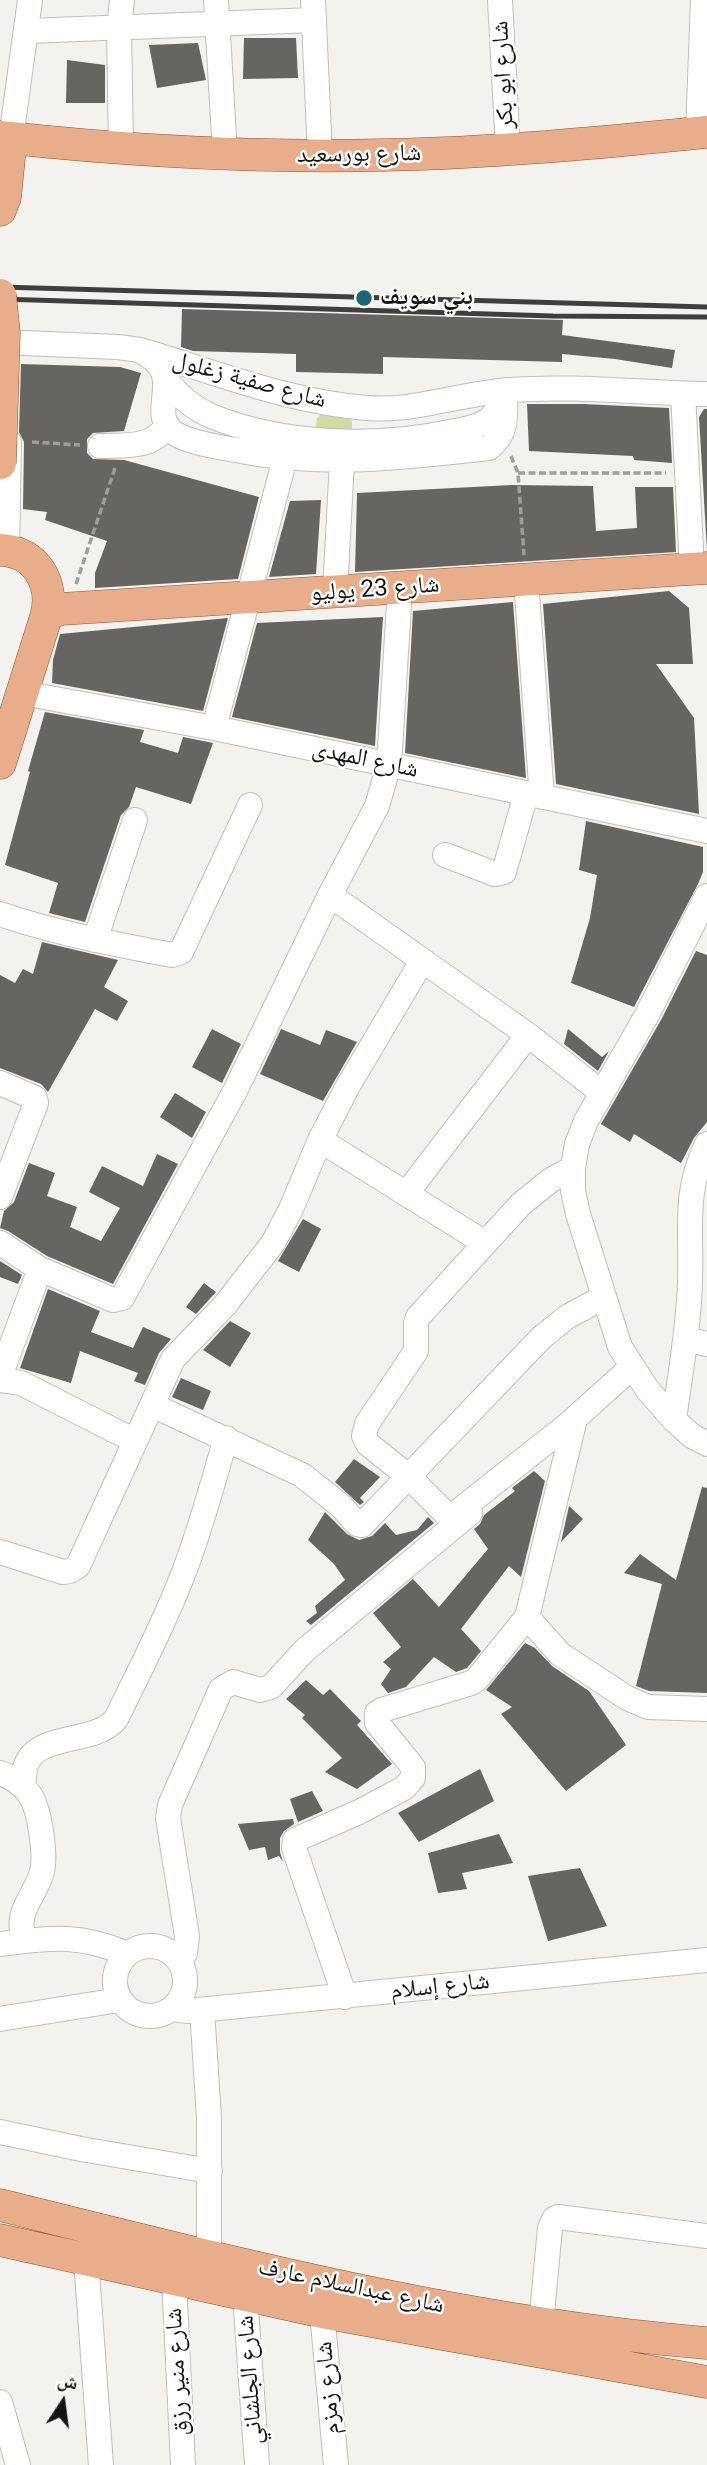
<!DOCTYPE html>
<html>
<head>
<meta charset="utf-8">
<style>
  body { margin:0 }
  #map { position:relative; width:707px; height:2465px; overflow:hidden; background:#f4f2ee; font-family:Roboto,"Noto Naskh Arabic",sans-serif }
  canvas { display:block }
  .north { position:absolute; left:28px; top:2367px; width:70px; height:70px; -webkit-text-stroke:5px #fff; paint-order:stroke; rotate:13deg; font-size:19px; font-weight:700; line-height:28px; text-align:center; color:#141312 }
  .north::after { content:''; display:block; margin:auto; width:24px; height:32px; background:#141312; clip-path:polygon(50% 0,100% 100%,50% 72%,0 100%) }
</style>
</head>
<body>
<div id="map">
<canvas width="707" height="2465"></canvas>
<div class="north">ش</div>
</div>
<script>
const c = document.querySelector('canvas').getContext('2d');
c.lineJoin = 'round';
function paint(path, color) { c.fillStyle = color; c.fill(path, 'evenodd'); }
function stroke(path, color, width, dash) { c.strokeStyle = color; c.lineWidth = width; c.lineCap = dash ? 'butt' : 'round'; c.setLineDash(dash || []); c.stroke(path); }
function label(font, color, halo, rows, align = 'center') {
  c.font = font + ' Roboto,"Noto Naskh Arabic",sans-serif'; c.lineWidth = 5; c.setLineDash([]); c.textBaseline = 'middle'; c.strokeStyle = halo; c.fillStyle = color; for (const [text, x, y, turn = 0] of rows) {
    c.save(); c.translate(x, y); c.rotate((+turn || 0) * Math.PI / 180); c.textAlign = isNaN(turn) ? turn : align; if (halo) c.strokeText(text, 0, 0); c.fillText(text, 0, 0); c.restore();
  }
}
const green = new Path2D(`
  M322,413L349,416L352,421V433L315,431L317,418Z`);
const building = new Path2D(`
  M244,38H296L298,78L243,79Z
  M198,43L206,80L157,88L149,45Z
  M67,60L105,65V103H66Z
  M182,309L563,320L562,335L675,350L672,368L615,359L562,354V362L383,357V374L296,372V354L193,351L181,347Z
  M21,364L120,367L141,373L124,431L93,433L87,439V453L93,459L124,460L259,497L238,579L95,588V573L107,541L45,520L47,512L23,509L24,442L19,432Z
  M527,404H583L669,408L672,463L634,460L633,456L529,451Z
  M704,409H707V550L699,417Z
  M512,485L593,486L596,531L637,528L635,487H673L676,552L355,572L357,493Z
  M321,500L316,574L269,577L290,501Z
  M669,591L689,608L693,664H656L694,718L699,814L556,784L543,604Z
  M513,602L526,778L405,753L413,611Z
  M383,617L375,746L232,717L257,623Z
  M228,618L203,711L52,683L53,660L60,634Z
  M45,712L144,730L140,742L178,753L183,737L213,743L191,804L136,787L129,807L121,815L85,922L49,913L58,883L5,865L30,772L28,771Z
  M586,821L703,847V872L698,884L634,1007L571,983L590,918L597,875L579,870Z
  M42,942L118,960L104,987L128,1001L117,1021L95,1009L48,1092L41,1084L0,1068V975L15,983L23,969L33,974Z
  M696,951L707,955V1122L694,1138L681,1163L634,1134L630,1142L601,1124L661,1020Z
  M212,1029L241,1044L222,1083L192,1067Z
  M281,1029L320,1045L326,1030L357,1042L323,1101L260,1074Z
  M568,1029L602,1057L609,1051L598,1071L564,1044Z
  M175,1093L206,1112L192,1138L160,1117Z
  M157,1154L178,1164L113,1284L47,1256L8,1231L0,1228L4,1211L14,1202L29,1163L55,1173L47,1196L77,1207L70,1227L101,1241L120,1208L89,1192L102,1166L143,1186Z
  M303,1219L321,1229L299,1272L278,1261Z
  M0,1261L22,1275L18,1284L0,1277Z
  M204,1283L216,1292L196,1314L186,1307Z
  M48,1289L100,1311L91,1332L133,1348L143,1327L171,1339L159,1353L145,1385L134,1381L138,1373L80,1351L71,1383L20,1368Z
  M230,1321L251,1333L230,1367L203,1350Z
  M181,1378L211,1391L203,1410L172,1397Z
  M354,1459L380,1477L360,1498L364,1502L360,1505L335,1482Z
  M534,1471L545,1481L521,1577L509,1566L461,1629L481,1651L467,1668L456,1672L434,1657L406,1687L388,1693L381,1684L391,1669L383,1662L401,1647L373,1613L413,1579L439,1607L488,1549L474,1529L480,1524L484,1515L515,1491L512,1488Z
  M702,1487L707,1488V1693L649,1691L636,1686L662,1584L624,1573L640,1554L676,1580Z
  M569,1506L583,1519L561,1542Z
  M325,1512L347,1534L359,1540L372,1536L385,1523L396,1535L417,1530L428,1517L434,1523L311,1625L306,1621L317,1613L315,1606L345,1580L334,1564L308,1540Z
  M525,1643L535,1648L552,1666L589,1691L626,1745L566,1791L501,1714L512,1707L486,1690Z
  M306,1680L323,1695L330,1689L361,1721L357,1725L392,1764L357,1789L325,1772L342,1758L302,1718L305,1715L286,1699Z
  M480,1769L494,1801L419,1842L398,1813Z
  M312,1791L323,1811L298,1822L290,1799Z
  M293,1819L294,1824L284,1831L280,1838V1852L283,1862L279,1856L268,1860L265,1847L249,1850L238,1824Z
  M499,1834L513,1863L462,1873L467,1889L438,1893L428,1853Z
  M580,1868L607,1926L548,1941L528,1876Z`);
const path = new Path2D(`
  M32,442L80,445
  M511,456L518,473L524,555
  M518,473H666
  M76,584L115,468`);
const minor = new Path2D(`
  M216,0L225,154
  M313,0L320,156
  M500,0L508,150
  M27,31L314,20
  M698,133L703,0
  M11,138L30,0
  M121,149L119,27L122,0
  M0,342L118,347L140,350C216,372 288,402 367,408C415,412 462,393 510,390C575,385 641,393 707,394
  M142,352C189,375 145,412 174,433C188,442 213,446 230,449C323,468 397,458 489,448C509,433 505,413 505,390
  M166,380C178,395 193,408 211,416C282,445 376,448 450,432C461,430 475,428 485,422C497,415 502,403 505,391
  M683,394L692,568
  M100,446C125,445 153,449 167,425
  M7,550L9,442
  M526,580L542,797
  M335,592L342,461
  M22,693L214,728L707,831
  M214,728L285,458
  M445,855L495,874L504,872L526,794
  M330,895L528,1035L601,1092
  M707,896L648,1013L586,1121L577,1144L573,1168V1191L578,1214L620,1347L647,1389L674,1420L692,1436L707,1444
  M0,914C56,933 114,944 172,955L181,952L250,805
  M95,940L135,820
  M0,1083L35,1098L36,1103L0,1197
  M320,1140L485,1243
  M573,1168L551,1180L521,1204L418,1317L416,1323V1351L367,1424L364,1436L368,1444L408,1476L450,1518L575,1419L527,1617L560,1654L627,1698L648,1707L707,1709
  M406,1194L528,1035
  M0,1243L40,1269L113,1300L122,1298L235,1091L330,895L377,806L389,765L400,588
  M686,1339L707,1344
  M0,1376L40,1269
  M0,1380L21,1383L135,1441
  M152,1405L302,1475L341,1506L357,1524L362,1525L541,1338L567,1317L604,1297
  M674,1420C680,1374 689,1327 690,1281C692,1228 683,1194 707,1144
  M562,1430L632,1367
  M0,1552L63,1572L70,1571L78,1566L173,1359L225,1305L273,1243L291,1209L320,1140L348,1086L422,961
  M0,1773C12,1777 23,1785 30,1795C40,1810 47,1859 41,1875C32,1901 15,1911 24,1941
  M23,1786C24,1780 24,1771 26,1765C38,1732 95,1745 116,1719C139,1672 163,1626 182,1577C200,1532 212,1485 226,1438
  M0,1944C50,1938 79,1933 127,1954
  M115 1981a35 35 0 1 1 70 0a35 35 0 1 1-70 0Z
  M180,1963L185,1953L187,1936L168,1818L170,1805L221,1689L233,1682L260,1690L271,1687L304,1651L470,1513
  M345,1997L294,1848L295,1840L359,1812L404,1788L413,1778V1767L377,1723V1713L382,1710L471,1683L477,1679L527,1617
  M172,2009L188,2011L707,1960
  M202,2010L209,2117V2257
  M0,2019L119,2000
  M0,2132L81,2149L210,2171
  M86,2259L101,2465
  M174,2279L183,2465
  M245,2295L257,2465
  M322,2312L336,2465
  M541,2324L550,2228L554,2219L558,2217L707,2236
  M0,2402L18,2465`);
const major = new Path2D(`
  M0,137C127,151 255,158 383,155C491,153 599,143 707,132
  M0,210L5,197L11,138
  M0,550C37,551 55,585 46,617L0,763
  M46,617L49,613L61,609L707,568
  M0,2205C233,2263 467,2324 707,2343
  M0,2240L322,2312L707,2382`);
const rail = new Path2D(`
  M0,287L707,307
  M0,299L553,316L707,317`);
const majorBridge = new Path2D(`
  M0,295L4,333L0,463`);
const markers = [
  [364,298,9,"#1c6672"]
];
const streetNames = [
  ["شارع ابو بكر",504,75,-93],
  ["شارع بورسعيد",359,155,-1],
  ["شارع صفية زغلول",249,381,15],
  ["شارع 23 يوليو",375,590,-4],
  ["شارع المهدى",365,760,12],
  ["شارع إسلام",440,1987,-6],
  ["شارع عبدالسلام عارف",351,2287,12],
  ["شارع منير رزق",178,2372,-93],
  ["شارع الجلشاني",251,2380,-94],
  ["شارع زمزم",329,2388,-95]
];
const poiNames = [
  ["بني سويف",380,298]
];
paint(green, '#d0dca3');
paint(building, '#676562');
stroke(minor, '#c1bfbb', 26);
stroke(major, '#93542f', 33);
stroke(path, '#9f9e9b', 3.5, [7, 3.5]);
stroke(minor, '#fff', 24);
stroke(major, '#e8ad8b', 32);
stroke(rail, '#3f3e3d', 5);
stroke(majorBridge, '#93542f', 33, []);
stroke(majorBridge, '#e8ad8b', 32);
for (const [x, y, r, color] of markers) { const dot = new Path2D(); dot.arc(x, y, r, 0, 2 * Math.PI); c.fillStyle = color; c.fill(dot); stroke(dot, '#fff', 2.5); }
label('24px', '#141312', '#fff', streetNames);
label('bold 24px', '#141312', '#fff', poiNames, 'left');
</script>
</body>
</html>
